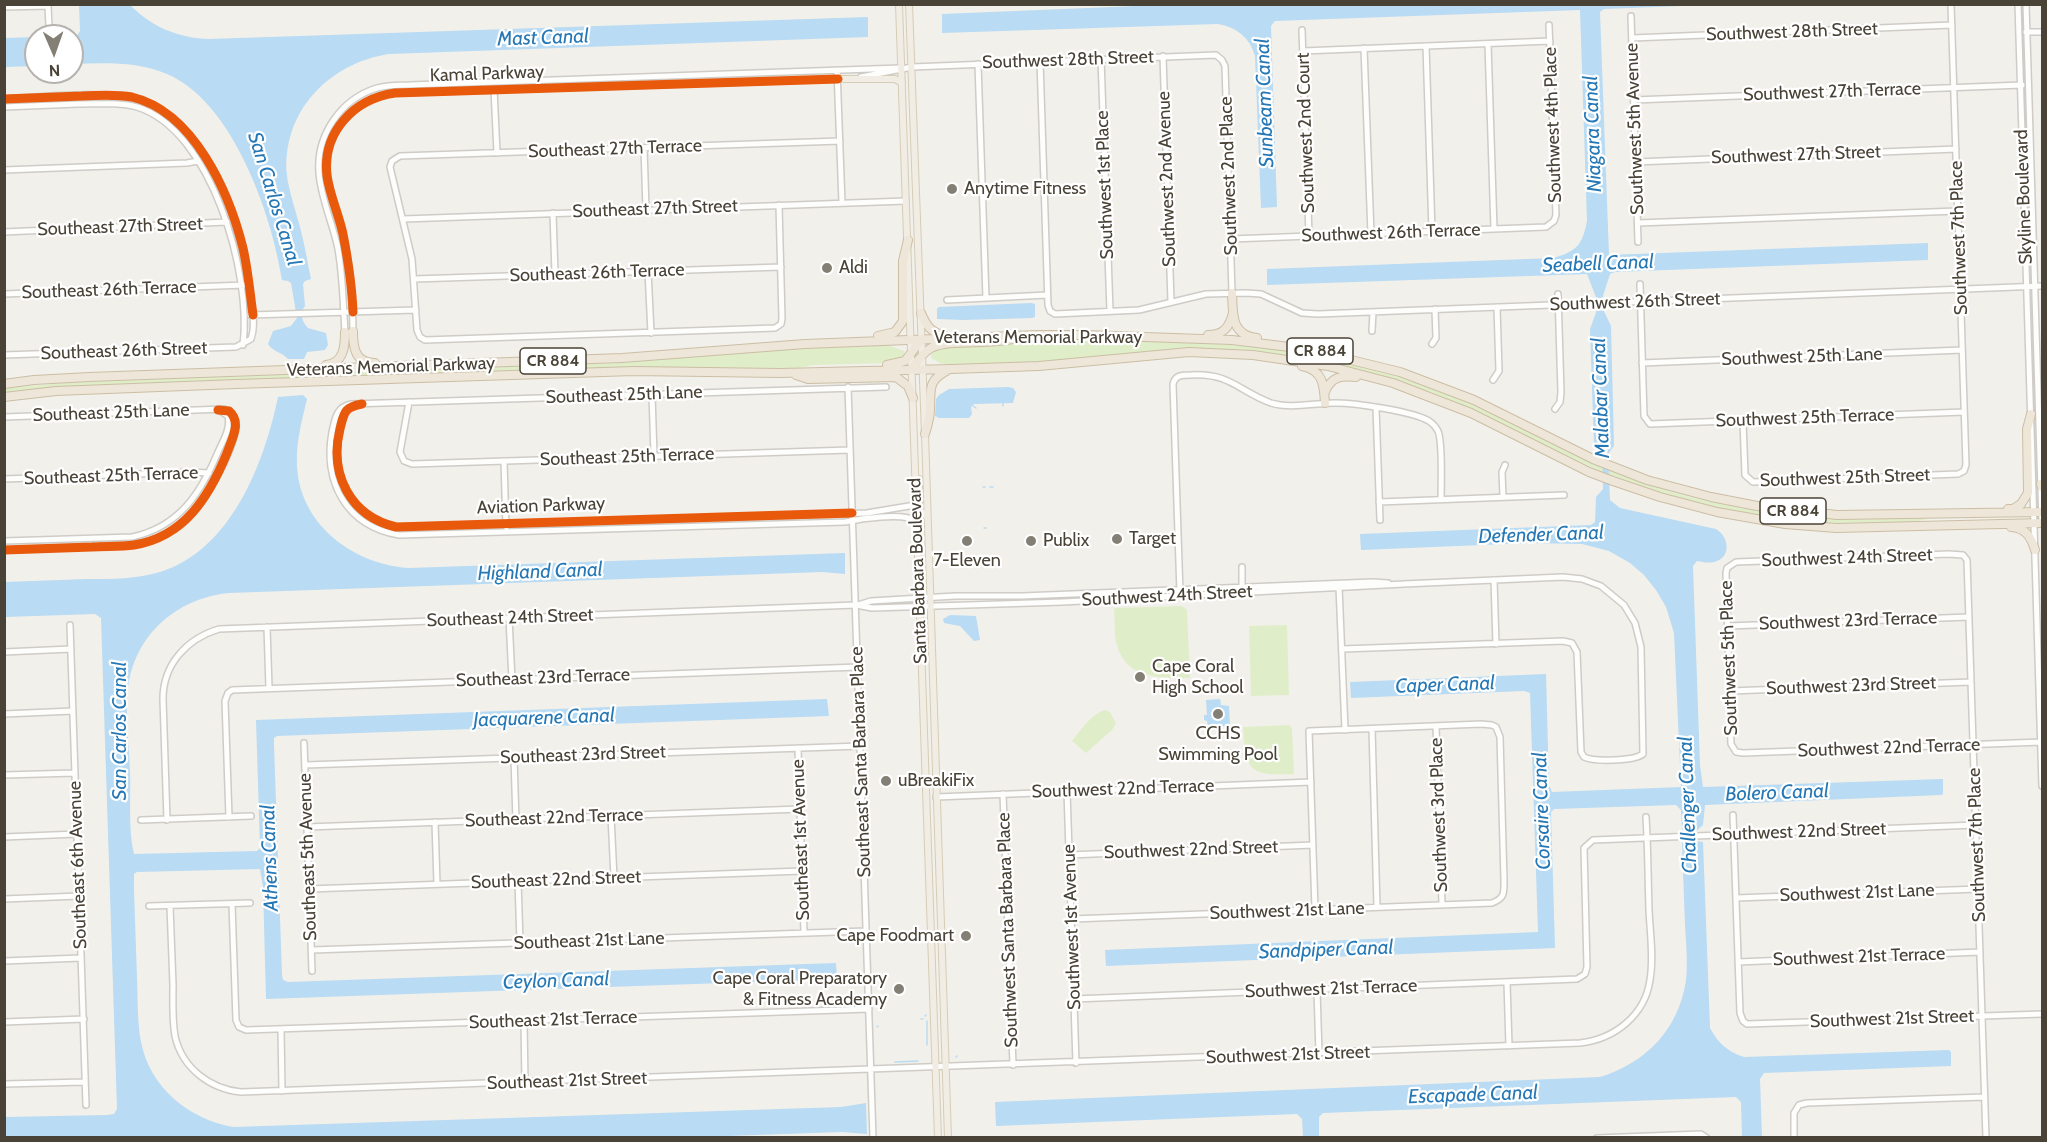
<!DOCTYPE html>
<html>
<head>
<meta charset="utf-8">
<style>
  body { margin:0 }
  #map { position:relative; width:2047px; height:1142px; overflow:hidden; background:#f2f0eb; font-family:Cabin,sans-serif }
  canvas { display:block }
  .frame { position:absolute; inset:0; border:6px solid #494236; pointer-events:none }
  .north { position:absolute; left:24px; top:24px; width:60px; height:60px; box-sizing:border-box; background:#fff; border:2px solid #b6b3af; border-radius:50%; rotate:178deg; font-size:16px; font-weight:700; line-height:24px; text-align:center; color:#494236 }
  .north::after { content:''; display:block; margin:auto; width:21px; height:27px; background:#847f75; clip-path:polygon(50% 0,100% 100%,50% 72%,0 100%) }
</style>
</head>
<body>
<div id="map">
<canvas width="2047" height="1142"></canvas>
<div class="frame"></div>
<div class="north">N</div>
</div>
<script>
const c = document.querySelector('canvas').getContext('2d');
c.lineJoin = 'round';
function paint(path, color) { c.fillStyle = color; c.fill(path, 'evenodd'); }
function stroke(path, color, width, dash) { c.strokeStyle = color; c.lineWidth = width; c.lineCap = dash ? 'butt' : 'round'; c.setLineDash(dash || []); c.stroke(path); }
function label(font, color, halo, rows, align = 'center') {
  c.font = font + ' Cabin,sans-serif'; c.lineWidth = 4.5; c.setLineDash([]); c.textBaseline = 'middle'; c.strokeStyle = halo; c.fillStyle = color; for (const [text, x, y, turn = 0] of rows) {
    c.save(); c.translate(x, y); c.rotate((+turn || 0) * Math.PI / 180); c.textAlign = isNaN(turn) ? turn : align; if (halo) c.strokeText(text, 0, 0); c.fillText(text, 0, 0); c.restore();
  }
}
const green = new Path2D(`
  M1073,339C1185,343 1299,340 1406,378C1502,412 1587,468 1686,496C1740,510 1796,518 1852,519C1876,519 1905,515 1928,519L1909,523L1833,524L1781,519L1740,513L1682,500L1602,472L1434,393L1354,368L1308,358L1250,350L1194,348L1051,361L950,365L940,363L931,358V352L946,347L1004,345L1024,340Z
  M888,345L904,351L905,357L891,363L813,365L791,370L632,368L65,387L5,393V389L8,388L75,382L620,363L792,348Z
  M1182,606L1187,610L1190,678C1159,678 1125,680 1116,642C1114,631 1115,619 1114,608Z
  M1287,625L1289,695L1251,696L1249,626Z
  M1105,710L1110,712L1116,723L1112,730L1086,753L1072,741C1081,730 1091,714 1105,710Z
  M1289,725L1292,728L1294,774C1248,776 1246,771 1243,727Z`);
const water = new Path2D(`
  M79,4L130,5C152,27 178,38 209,39L868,17V37L389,54C329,63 281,112 287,176C289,191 294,205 298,220C304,240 307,260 311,279L305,281L303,284L305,306C299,313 302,322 308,328L326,333L328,345L325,350L307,352L304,359H288C282,352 273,352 268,344L273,331L291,326L297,318L291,283L288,281L282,280C272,215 233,102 167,74C136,61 105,63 72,64V36H70H77L80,31Z
  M1185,4L1707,5L1604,9L1600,12L1609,255L1928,243V260L1615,272L1610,274L1602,299V307L1611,326L1614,446L1608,454L1610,500L1620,508L1716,529C1728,536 1732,555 1717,561C1710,564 1703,562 1697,561L1693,566L1700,765L1703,787L1943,779V794L1941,795L1705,805L1703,825L1695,832L1696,841L1703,842L1710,1028C1718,1043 1728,1052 1744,1057L1949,1050L1951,1052V1066L1764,1073L1760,1079L1762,1137H1742L1741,1102L1736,1097L1323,1113L1319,1117V1138L1303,1137L1302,1119L1297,1114L996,1126L995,1102L1600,1077C1646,1063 1679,1029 1686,980C1688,963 1686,943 1685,925C1684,898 1683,870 1682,843L1689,841V832L1687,830H1682L1681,810L1676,805L1554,809L1551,812L1555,948L1106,966L1105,950L1538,932L1530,693L1524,691L1351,698L1350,682L1546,674L1549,785L1552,792L1681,787L1674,633L1666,607L1656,590L1644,575L1630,563L1609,551L1582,544L1530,543L1361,550L1360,534L1591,525L1595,522L1596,497L1603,489L1602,452L1594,445L1590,329L1598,307L1597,300L1587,274L1267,285V269L1553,258C1577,251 1582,246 1587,221L1580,10L1275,21L1271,26L1277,207L1261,208L1255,56C1250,38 1237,27 1218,24L942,33V14Z
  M36,37V66L5,67V38Z
  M1031,303L1035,304V317L1032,318L963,320L937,319V309L939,307Z
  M1008,387L1013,388L1016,392L1013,403L974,404L971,407L972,414L969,418H939L935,416L936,399L939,395L949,389Z
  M303,395L307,399C301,424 294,449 298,476C306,530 358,565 409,568L845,553V574L822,572L229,593C177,598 134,635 128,689C125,716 129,745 130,771C131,797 128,830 134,854L257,851L260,848L256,720L827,699L829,716L277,736L274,738V745L282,975L283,980L288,982L836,963L837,979L266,999L263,887L260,869L137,872L134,874V890C135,920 136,949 137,978C138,999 137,1021 141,1042C150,1088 189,1119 233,1127L841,1107L866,1103L867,1134L842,1132L670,1138L5,1137V1117L107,1115L114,1114L117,1109L101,618L95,614L5,617V582C32,581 60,580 87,579C112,579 137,579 160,572C231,550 264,464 278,397Z
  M950,615L976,616L980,640L974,641L960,626L944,623L943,619Z
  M1220,699L1221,705L1229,706L1230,726L1208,727L1207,721L1204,720V715H1207L1206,700Z`);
const stream = new Path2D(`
  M1003,403V406
  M973,406L976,408
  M983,487H985
  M990,487H993
  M984,528H986
  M925,1016L926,1015
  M921,1019H923
  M927,1021V1045
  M877,1026L878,1027
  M956,1057L957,1056
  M895,1062L918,1061`);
const minor = new Path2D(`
  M2018,4L2042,786
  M2026,4L2042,523
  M48,5L49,27
  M4,7L48,6
  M1631,16L1638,242
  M1302,30L1309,236
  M2026,32H2042
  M1632,38L1952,25
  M1488,44L1494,229
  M1426,46L1432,231
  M1364,48L1371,234
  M1303,51L1550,41
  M1163,56L1171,302
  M1101,59L1110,311
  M1040,61L1048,305L1050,311L1055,314L1139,310L1206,294L1246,293L1261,294L1302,313L1318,314L2042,286
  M978,64L986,298
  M837,70L842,203
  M861,77L912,67L1216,55L1222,60L1225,66L1232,293
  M494,89L497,153
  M4,99C43,97 111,89 145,102C210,126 244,231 250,294C252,309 256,325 251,339L236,347L4,355
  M1634,100L2022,85
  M4,107C29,106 53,105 78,104C98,104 118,102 137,107C212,130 252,275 243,345
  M644,148L646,209
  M1636,162L1956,149
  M4,170L187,163L198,161
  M779,205L782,319L781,324L775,328L425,340L420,337L417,330L412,259L390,167L392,161L400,156L840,141
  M553,213L555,274
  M404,219L906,201
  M1638,223L1957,211
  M4,232L227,222
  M1231,239L1546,227L1554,221L1556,215L1549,25
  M648,271L651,333
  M414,279L781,267
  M1640,284L1644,416L1650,424L1964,412
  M4,294L245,285
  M947,300L1047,295
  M250,315L416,310
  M353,331C353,303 351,276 346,248C341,224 331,201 328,177C322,134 353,99 395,93L840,79
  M1372,331L1373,312
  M345,332C343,304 343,277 338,249C333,224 321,199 319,173C316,135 341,99 377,88C388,85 398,85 409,85L900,68
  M1432,344L1436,338L1435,309
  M1642,363L1962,350
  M1493,380L1499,371L1497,307
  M848,387L873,1138
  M886,387L351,404C336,407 335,419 332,432C323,482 346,526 399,535L845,522C860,519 903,512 916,521
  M652,394L654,456
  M409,402L400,452L404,461L412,464L850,450
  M354,405L346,410C326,459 339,514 396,527L867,513L915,505
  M1376,408L1380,520
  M1555,409L1560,402L1561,392L1558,294
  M4,417L224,409L232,414C235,418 237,422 236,427C232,455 203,507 181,525C166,536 148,543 129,545L4,550
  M1743,421L1745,475L1753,482L1958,474L1964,471L1966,465L1951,4
  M504,461L506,527
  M4,479L191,472L209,473
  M1503,497L1502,472L1505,465
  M1379,502L1564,495
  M4,541L132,537C179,527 201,493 218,452C223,441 231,428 228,416L219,410
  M1242,567V590
  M1494,580L1496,644
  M1339,587L1345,730
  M1180,593L1173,384C1175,375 1182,375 1191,375C1231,373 1238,391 1271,403C1290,409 1315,403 1335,403C1355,403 1412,411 1429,421C1432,423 1436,427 1438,431C1443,443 1441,484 1441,499
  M858,605L871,601L955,596H1022L1373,582L1388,583
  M509,618L512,680
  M70,625L86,1105
  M1728,626L1969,617
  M267,627L269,688
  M1342,649L1563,641L1572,643L1577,652L1581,752L1584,757C1594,762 1634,761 1643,754L1641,647L1635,623L1624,605L1601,586L1582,579L1563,577L1403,584
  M4,652L71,649
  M1730,691L1971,682
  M4,714L73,711
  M1436,726L1442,904
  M1372,729L1377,907
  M304,743L312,971
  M798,748L804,933
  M514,758L516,820
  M305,765L861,746
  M4,775L75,773
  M1067,791L1076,1063
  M1003,794L1013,1065
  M936,797L1311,782
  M1733,815L1740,1013L1743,1021L1747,1024L2042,1014
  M611,816L614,878
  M229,817L225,701L228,693L232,690L858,667
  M141,820L251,816
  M167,820L163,699C163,665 186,639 219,629L856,605L872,608L1063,602L1404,584
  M435,822L437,884
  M307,827L800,809
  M4,837L77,834
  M1069,855L1313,845
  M518,881L520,943
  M309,889L802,871
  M1736,898L1978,889
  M4,899L79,896
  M232,904L236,1020L239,1027L246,1030L869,1009
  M149,906L250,903
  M170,906C171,932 172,959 173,985C173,1002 172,1019 175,1036C182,1068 210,1089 241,1092L1580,1043C1615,1039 1645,1015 1650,980C1654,957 1650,933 1649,910C1648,879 1648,848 1646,817
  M1072,919L1492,903C1505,898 1504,893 1504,880L1500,737L1496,727L1492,725L1481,724L1309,731L1315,909
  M312,950L866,931
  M4,961L81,958
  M1738,962L1980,952
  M1507,982L1509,1046
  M1317,990L1319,1054
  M1074,999L1577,979L1585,974L1587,967L1584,848L1593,840L1976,825
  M524,1021L525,1083
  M4,1022L84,1019
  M281,1029L282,1091
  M4,1084L85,1082
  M1597,1138L1701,1134L1707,1138
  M1794,1138V1113L1799,1105L1807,1103L1984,1097
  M1986,1138L1967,560L1963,555L1949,554L1736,562L1727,568L1726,573L1731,744L1736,752L1743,753L2042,742`);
const major = new Path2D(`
  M899,4L938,1138
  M909,4L925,434L948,1138
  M838,79H895L902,83
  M919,479V509L927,517`);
const highway = new Path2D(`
  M1232,293C1233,315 1231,335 1257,338
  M921,313C926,325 931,333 944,335
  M353,331C353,348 355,363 375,363
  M1208,335C1223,335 1229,328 1233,313
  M878,336L895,332L903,321V261L908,240
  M326,365C344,363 345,346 345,332
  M887,365L905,361L922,339
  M1302,366C1323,370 1324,385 1325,403
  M912,369C917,362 922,353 931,348C949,338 992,346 1016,338
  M796,375L808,379L896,377L908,386L913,398
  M4,384L34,380L89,377L622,358L805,344L1038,335H1086L1232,340L1306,349L1400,372L1474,400L1593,459L1647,480L1711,497L1757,506L1837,515L2042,512
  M1325,392C1331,377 1341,375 1356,377
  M4,397L56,391L236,384L634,371L780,373L951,369L1039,366L1189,352L1253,355L1328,366L1393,383L1471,413L1589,472L1613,481L1660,497L1717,512L1785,524L1836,528L2042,523
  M925,434C927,427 930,418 930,410C931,389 927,381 948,370
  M2041,484L2042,487
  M2008,509H2013L2021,504L2028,493L2027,429L2031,414
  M2011,527C2026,528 2031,537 2035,550`);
const cycleway = new Path2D(`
  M4,99C30,98 56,97 82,96C98,95 116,94 132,97C194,112 229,192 243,248C248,270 250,293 253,315
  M353,312C352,286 348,260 343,234C339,215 330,196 327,176C322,133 353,99 395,93L838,79
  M362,404C344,407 344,413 340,429C329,474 350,516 396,527L852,513
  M4,550C34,549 63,548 92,547C106,546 120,547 134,545C184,537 209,497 227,453C232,439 242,422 229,411L218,410`);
const markers = [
  [952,189,6,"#847f75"],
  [827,268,6,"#847f75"],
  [1117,539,6,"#847f75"],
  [967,541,6,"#847f75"],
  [1031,541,6,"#847f75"],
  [1140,677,6,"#847f75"],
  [1218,714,6,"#847f75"],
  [886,781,6,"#847f75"],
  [966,936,6,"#847f75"],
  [899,989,6,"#847f75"]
];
const shields = [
  [1320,351,66],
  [553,361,66],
  [1793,511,66]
];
const shieldNames = [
  ["CR 884",1320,351],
  ["CR 884",553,361],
  ["CR 884",1793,511]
];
const streetNames = [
  ["Southwest 28th Street",1792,32,-2],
  ["Southwest 28th Street",1068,60,-2],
  ["Kamal Parkway",487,74,-2],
  ["Southwest 27th Terrace",1832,92,-2],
  ["Southwest 4th Place",1553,125,-92],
  ["Southwest 5th Avenue",1635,129,-92],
  ["Southwest 2nd Court",1306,133,-92],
  ["Southeast 27th Terrace",615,149,-2],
  ["Southwest 27th Street",1796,155,-2],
  ["Southwest 2nd Place",1229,176,-92],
  ["Southwest 2nd Avenue",1167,179,-92],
  ["Southwest 1st Place",1105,185,-92],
  ["Skyline Boulevard",2024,197,-92],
  ["Southeast 27th Street",655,209,-2],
  ["Southeast 27th Street",120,227,-2],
  ["Southwest 26th Terrace",1391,233,-2],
  ["Southwest 7th Place",1959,238,-92],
  ["Southeast 26th Terrace",597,273,-2],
  ["Southeast 26th Terrace",109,290,-2],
  ["Southwest 26th Street",1635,302,-2],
  ["Veterans Memorial Parkway",1038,338],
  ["Southeast 26th Street",124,351,-2],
  ["Southwest 25th Lane",1802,357,-2],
  ["Veterans Memorial Parkway",391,367,-2],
  ["Southeast 25th Lane",624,395,-2],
  ["Southeast 25th Lane",111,413,-2],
  ["Southwest 25th Terrace",1805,418,-2],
  ["Southeast 25th Terrace",627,457,-2],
  ["Southeast 25th Terrace",111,476,-2],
  ["Southwest 25th Street",1845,478,-2],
  ["Aviation Parkway",541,506,-2],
  ["Southwest 24th Street",1847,558,-2],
  ["Santa Barbara Boulevard",918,571,-92],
  ["Southwest 24th Street",1167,596,-3],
  ["Southeast 24th Street",510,618,-2],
  ["Southwest 23rd Terrace",1848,621,-2],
  ["Southwest 5th Place",1729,658,-92],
  ["Southeast 23rd Terrace",543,678,-2],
  ["Southwest 23rd Street",1851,686,-2],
  ["Southwest 22nd Terrace",1889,748,-2],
  ["Southeast 23rd Street",583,755,-2],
  ["Southeast Santa Barbara Place",861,762,-92],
  ["Southwest 22nd Terrace",1123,789,-2],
  ["Southwest 3rd Place",1439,815,-92],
  ["Southeast 22nd Terrace",554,818,-2],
  ["Southwest 22nd Street",1799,832,-2],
  ["Southeast 1st Avenue",801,840,-92],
  ["Southwest 7th Place",1977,845,-92],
  ["Southwest 22nd Street",1191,850,-2],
  ["Southeast 5th Avenue",308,857,-92],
  ["Southeast 6th Avenue",78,865,-92],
  ["Southeast 22nd Street",556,880,-2],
  ["Southwest 21st Lane",1857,893,-2],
  ["Southwest 21st Lane",1287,911,-2],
  ["Southwest 1st Avenue",1072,927,-92],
  ["Southwest Santa Barbara Place",1008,930,-92],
  ["Southeast 21st Lane",589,941,-2],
  ["Southwest 21st Terrace",1859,957,-2],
  ["Southwest 21st Terrace",1331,989,-2],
  ["Southwest 21st Street",1892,1019,-2],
  ["Southeast 21st Terrace",553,1020,-2],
  ["Southwest 21st Street",1288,1055,-2],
  ["Southeast 21st Street",567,1081,-2]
];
const poiNames = [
  ["Anytime Fitness",964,189],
  ["Aldi",839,268],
  ["Target",1129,539],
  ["Publix",1043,541],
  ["7-Eleven",967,561,"center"],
  ["Cape Coral",1152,667],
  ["High School",1152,688],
  ["CCHS",1218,734,"center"],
  ["Swimming Pool",1218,755,"center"],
  ["uBreakiFix",898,781],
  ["Cape Foodmart",954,936,"right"],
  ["Cape Coral Preparatory",887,979,"right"],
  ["& Fitness Academy",887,1000,"right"]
];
const waterNames = [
  ["Mast Canal",543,38,-2],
  ["Sunbeam Canal",1265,103,-92],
  ["Niagara Canal",1593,134,-92],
  ["San Carlos Canal",274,199,73],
  ["Seabell Canal",1598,264,-2],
  ["Malabar Canal",1601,398,-92],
  ["Defender Canal",1541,535,-2],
  ["Highland Canal",540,572,-2],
  ["Caper Canal",1445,685,-2],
  ["Jacquarene Canal",544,718,-2],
  ["San Carlos Canal",120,731,-90],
  ["Bolero Canal",1777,793,-2],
  ["Challenger Canal",1688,805,-92],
  ["Corsaire Canal",1542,811,-92],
  ["Athens Canal",270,858,-92],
  ["Sandpiper Canal",1326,950,-2],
  ["Ceylon Canal",556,981,-2],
  ["Escapade Canal",1473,1095,-2]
];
paint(green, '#dfeec9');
paint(water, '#b9dbf3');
stroke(stream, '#b9dbf3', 1.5);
stroke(minor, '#cfccc7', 8);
stroke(major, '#d6cdb7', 8);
stroke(highway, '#ccbea5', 10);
stroke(minor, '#fdfdfc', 5);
stroke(major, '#f1ede4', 6);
stroke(highway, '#ede6d9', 8);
stroke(cycleway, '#e8590c', 9);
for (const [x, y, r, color] of markers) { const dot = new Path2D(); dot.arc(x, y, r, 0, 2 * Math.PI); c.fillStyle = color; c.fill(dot); stroke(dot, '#fff', 2); }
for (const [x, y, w] of shields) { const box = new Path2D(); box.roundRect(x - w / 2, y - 13, w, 26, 4.5); c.fillStyle = '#fff'; c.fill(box); stroke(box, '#494236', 1.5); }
label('bold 16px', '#494236', null, shieldNames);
label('18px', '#494236', '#fff', streetNames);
label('18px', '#494236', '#fff', poiNames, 'left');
label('italic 20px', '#2578b5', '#fff', waterNames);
</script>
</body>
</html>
